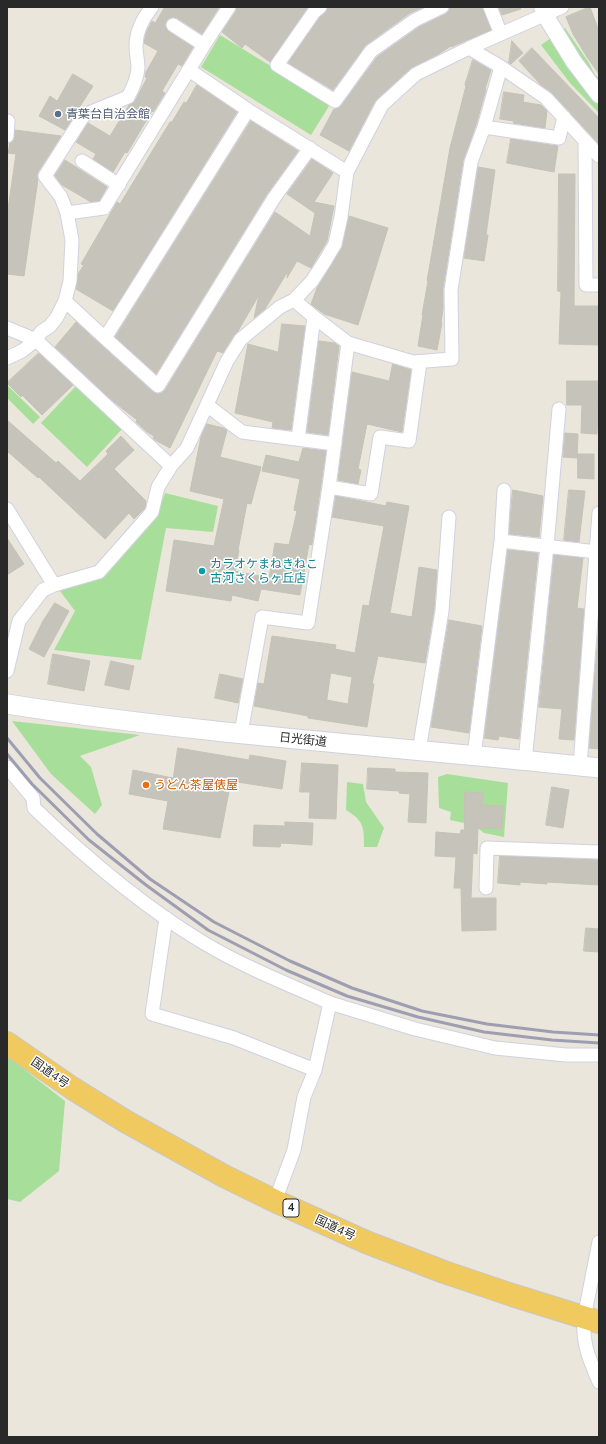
<!DOCTYPE html>
<html>
<head>
<meta charset="utf-8">
<style>
  body { margin:0 }
  #map { position:relative; width:606px; height:1444px; overflow:hidden; background:#eae6db; font-family:Mulish,sans-serif }
  canvas { display:block }
  .frame { position:absolute; inset:0; border:8px solid #292929; pointer-events:none }
</style>
</head>
<body>
<div id="map">
<canvas width="606" height="1444"></canvas>
<div class="frame"></div>
</div>
<script>
const c = document.querySelector('canvas').getContext('2d');
c.lineJoin = 'round';
function paint(path, color) { c.fillStyle = color; c.fill(path, 'evenodd'); }
function stroke(path, color, width, dash) { c.strokeStyle = color; c.lineWidth = width; c.lineCap = dash ? 'butt' : 'round'; c.setLineDash(dash || []); c.stroke(path); }
function label(font, color, halo, rows, align = 'center') {
  c.font = font + ' Mulish,"Noto Sans JP",sans-serif'; c.lineWidth = 3; c.setLineDash([]); c.textBaseline = 'middle'; c.strokeStyle = halo; c.fillStyle = color; for (const [text, x, y, turn = 0] of rows) {
    c.save(); c.translate(x, y); c.rotate((+turn || 0) * Math.PI / 180); c.textAlign = isNaN(turn) ? turn : align; if (halo) c.strokeText(text, 0, 0); c.fillText(text, 0, 0); c.restore();
  }
}
const green = new Path2D(`
  M565,28L589,63L595,75L599,78V113L570,83L541,45Z
  M220,35L331,103L311,135L201,67Z
  M7,385L40,417L33,424L7,398Z
  M77,385L123,428L87,467L41,423Z
  M165,493L218,506L213,532L166,528L141,660L54,650L75,611L60,591L107,574L156,518Z
  M12,721L140,735L80,756L91,767L102,805L95,814L51,774Z
  M447,774L508,783L504,837L484,833L474,825L450,820L451,812L439,808L438,777Z
  M347,782L363,784L366,802L384,828L377,847H364C364,827 364,821 346,810Z
  M7,1056L65,1101L59,1171L20,1202L7,1199Z`);
const building = new Path2D(`
  M165,7H219L202,34L177,18L173,17L167,20L165,25L168,31L193,47L182,66L178,64L162,91L165,93L155,109L153,112L152,111L127,153L125,152L113,172L93,159L96,154L76,142L79,138L82,139L79,137L88,123L110,136L129,105L135,101L147,78L145,77L146,72L158,51L144,43L146,33L152,21L155,23Z
  M237,7H308L270,62L245,44L242,48L222,32L236,11Z
  M328,7H424L410,13L366,45L333,90L288,63L320,17L325,13Z
  M450,7H482L491,30L451,47V46L437,55L411,68L375,101L349,151L320,135L334,109L338,108L341,106L377,57L419,27L446,14L449,11Z
  M499,7H520L521,9L502,15Z
  M590,7L599,31V74L587,57L573,34L566,17Z
  M512,41L523,53L511,64L509,63Z
  M532,48L599,118V144L552,93L541,85L519,61Z
  M473,60L491,70L485,89H486L476,125L463,161L443,289V309L441,323H442L437,350L418,346L423,315H422L428,281H427L450,148L466,86L465,85Z
  M73,74L93,86L65,130L39,116L50,96L57,101Z
  M197,85L237,112L113,311L76,289L78,274L84,265L81,264L117,202L120,204L170,122H172L184,102L186,103Z
  M504,92L524,95L523,102L541,105L547,111L545,128L513,123L514,121L500,119Z
  M251,121L298,151L267,194L156,374L115,337Z
  M15,130L61,136L38,172L37,176L38,179L24,276L7,274V216L16,154L8,153L10,143L14,140Z
  M511,139L558,146L554,172L507,163Z
  M312,159L333,173L314,202L334,206L327,241L311,268L297,261L287,278L288,271L265,309L254,318L259,295L238,331L234,335L223,353L217,351L170,448L155,440L153,438L154,436L147,432L136,422L137,420L109,398L55,347L76,322L153,392L157,394L162,393L165,390L275,212L310,236L315,213L287,194Z
  M65,160L107,187L99,201L91,202L62,185L55,176Z
  M478,167L495,170L486,235H488L484,261L464,258Z
  M559,174H575L574,306H599V345L559,344L561,292L558,291Z
  M349,216L388,228L358,325L324,314L311,304L317,288L342,248Z
  M282,324L305,326L291,430L272,428L273,422L235,413L248,344L278,352Z
  M319,341L335,343L339,346L328,435L307,432Z
  M39,353L73,385L42,415L22,395L21,397L7,383Z
  M393,364L411,370L402,432L367,424L358,469L361,470L358,484L338,480L352,372L389,381Z
  M567,381H599L597,434L581,433L582,405H567Z
  M7,420L56,463L58,461L80,481L108,454L106,451L121,436L134,450L114,469L146,501L145,508L134,519L129,513L105,539L39,477L38,478L7,451Z
  M207,424L223,428L227,430L220,457L261,467L251,504L247,503L238,550H239L235,571L269,578L275,543L289,545L297,511L294,510L300,479L262,471L266,455L299,462L303,448L326,451L312,545L309,544L300,595L261,589L258,601L232,595L231,601L166,591L174,540L214,546L224,499L190,491L201,437Z
  M565,433L578,434L577,458L563,457Z
  M578,454H594V479L578,478Z
  M513,490L543,496L539,537L509,534Z
  M569,490L585,491L579,542L564,540Z
  M336,496L386,506L387,502L409,506L390,613L412,617L419,567L437,570L434,610L425,663L378,656L372,684H374L367,727L308,718V716L254,706L258,683L264,684L272,636L336,645L335,649L355,653L363,605L369,606L384,526L332,517ZM331,673L352,677L348,704L327,700Z
  M7,538L24,564L7,575Z
  M508,550L538,553L519,739L499,736L498,740L484,738Z
  M554,555L583,558L577,608L584,609L574,740L559,739L562,709L539,707Z
  M55,603L69,611L44,657L29,649L43,621Z
  M449,620L482,626L469,733L431,727Z
  M599,624V749L589,748Z
  M53,654L90,661L84,691L48,684Z
  M111,661L134,666L129,690L105,685Z
  M220,674L243,679L238,703L215,698Z
  M178,748L249,760L250,755L286,761L282,789L231,781L220,838L163,829L168,801L129,794L133,770L173,778Z
  M302,763L338,765L336,819L309,818L310,792H300Z
  M368,768L395,769V772L428,773L426,823L408,822L410,794L399,793V791L367,789Z
  M552,787L569,790L563,828L546,825Z
  M465,792L483,793L482,805L503,806L502,829L478,828L477,854L473,853L471,898H496V930L462,931L461,888H454L456,857L435,856L436,832L460,834L461,830H464Z
  M285,822L313,823L312,845L281,843L280,847L253,846L254,825L285,826Z
  M500,856L599,860V885L547,882V884L520,882V885L498,883Z
  M586,928L599,929V952L584,951Z`);
const minor = new Path2D(`
  M229,7L204,45L104,208L67,213L72,240L70,281L65,301L105,338L158,386L274,198L310,148
  M320,7L314,12L277,65L335,101L371,51L415,20L442,7
  M490,7L501,34
  M173,25L204,45
  M469,48L501,67
  M189,70L248,110L347,172
  M7,121H8L7,136
  M484,127L559,138L564,117
  M585,141L586,285H599
  M82,161L119,185
  M67,213L61,197L45,176L84,115L128,97C133,88 137,79 138,68C138,61 136,54 136,46C136,31 143,18 152,7
  M294,300L314,317L348,343L413,362L452,359L451,290L471,162L484,127L501,67L546,98L599,156
  M7,328L36,340L171,466
  M105,338L248,110
  M7,358L22,351L36,340L41,332L50,326L57,317L65,301
  M207,405L242,432L335,444
  M298,439L314,317
  M329,487L371,494L380,437L409,441L420,362
  M7,509L54,585
  M501,541L597,552
  M7,671L19,621L43,590L54,585L99,572L152,512L158,487L171,466L187,448L227,361L241,339L280,307L294,300L312,281L325,261L335,244L341,217L347,172L382,105L416,74L469,48L562,7
  M241,733L262,617L308,623L329,487L348,343
  M419,751L442,611L449,517
  M474,756L501,541L504,490
  M525,761L547,546L559,409
  M580,766L599,513
  M7,767L33,798L34,808C86,858 142,906 204,943C244,967 288,984 330,1003L315,1070L304,1097L294,1150L275,1201
  M486,888L487,848L599,852
  M166,918L152,1014L234,1038L315,1070
  M330,1003L415,1029L495,1048L566,1055H599
  M599,1242L584,1318C582,1344 589,1358 599,1382`);
const tertiary = new Path2D(`
  M542,7L545,15L574,62L599,95`);
const secondary = new Path2D(`
  M7,704C203,735 402,747 599,768`);
const trunk = new Path2D(`
  M7,1043L72,1088L125,1121L224,1176L275,1201L366,1242L444,1272L512,1295L599,1322`);
const rail = new Path2D(`
  M7,738L40,778L97,834L150,879L214,922L290,961L352,988L422,1011L487,1024L553,1032L599,1035
  M7,754L32,784L89,840L146,885L208,930L286,970L347,996L418,1017L484,1032L552,1040L599,1043`);
const markers = [
  [58,114,4,"#5c6f8a"],
  [202,571,4,"#0f9aa8"],
  [146,785,4,"#e8710a"]
];
const shields = [
  [291,1208,16]
];
const shieldNames = [
  ["4",291,1208]
];
const serviceNames = [
  ["青葉台自治会館",66,114]
];
const cultureNames = [
  ["カラオケまねきねこ",210,564],
  ["古河さくらヶ丘店",210,578]
];
const streetNames = [
  ["日光街道",303,740,6],
  ["国道4号",50,1073,35],
  ["国道4号",335,1228,25]
];
const foodNames = [
  ["うどん茶屋俵屋",154,785]
];
paint(green, '#a7df9a');
paint(building, '#c6c4ba');
stroke(building, '#c5c2b5', 1);
stroke(minor, '#d0d1e1', 15);
stroke(tertiary, '#d0d1e1', 18);
stroke(secondary, '#d0d1e1', 21);
stroke(trunk, '#c7c7c7', 24);
stroke(minor, '#fff', 13);
stroke(tertiary, '#fff', 16);
stroke(secondary, '#fff', 19);
stroke(trunk, '#f0ca5e', 22);
stroke(rail, '#9e9eb2', 3);
for (const [x, y, r, color] of markers) { const dot = new Path2D(); dot.arc(x, y, r, 0, 2 * Math.PI); c.fillStyle = color; c.fill(dot); stroke(dot, '#fff', 1.5); }
for (const [x, y, w] of shields) { const box = new Path2D(); box.roundRect(x - w / 2, y - 9, w, 18, 3); c.fillStyle = '#fff'; c.fill(box); stroke(box, '#292929', 1); }
label('bold 11px', '#292929', null, shieldNames);
label('12px', '#4e5e75', '#fff', serviceNames, 'left');
label('12px', '#0d838f', '#fff', cultureNames, 'left');
label('12px', '#292929', '#fff', streetNames);
label('12px', '#c56008', '#fff', foodNames, 'left');
</script>
</body>
</html>
